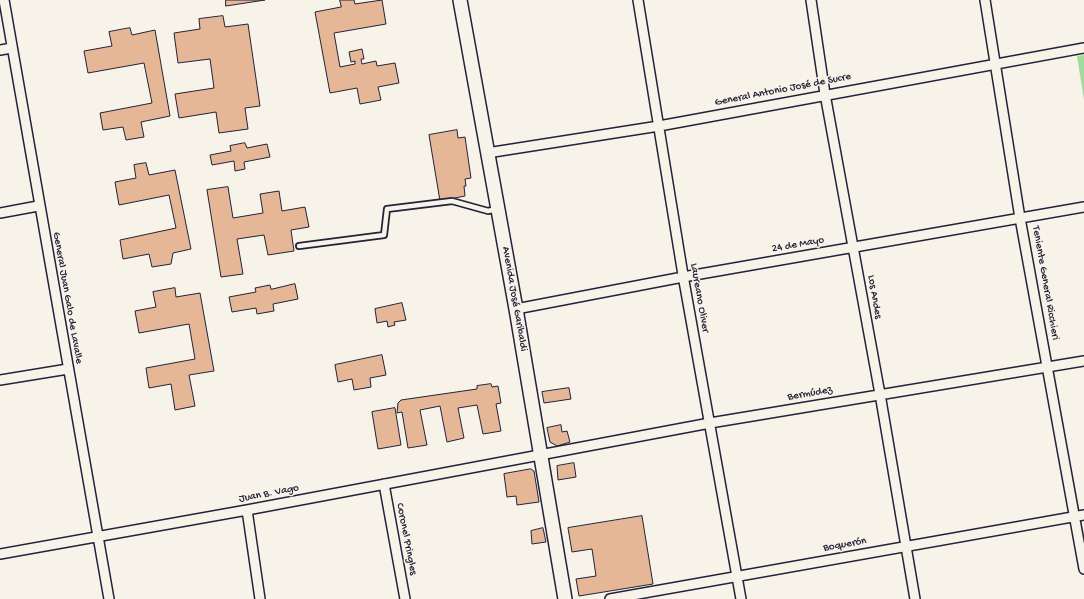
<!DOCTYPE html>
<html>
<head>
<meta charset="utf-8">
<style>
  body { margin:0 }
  canvas { display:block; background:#f7f3e8 }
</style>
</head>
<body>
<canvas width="1084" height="599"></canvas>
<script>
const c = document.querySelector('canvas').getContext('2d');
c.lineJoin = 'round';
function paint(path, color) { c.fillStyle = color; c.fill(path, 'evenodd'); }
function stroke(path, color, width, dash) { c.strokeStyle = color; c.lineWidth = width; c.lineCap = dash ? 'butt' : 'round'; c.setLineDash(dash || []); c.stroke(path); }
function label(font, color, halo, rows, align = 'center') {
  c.font = font + ' "Gochi Hand",sans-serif'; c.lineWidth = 3; c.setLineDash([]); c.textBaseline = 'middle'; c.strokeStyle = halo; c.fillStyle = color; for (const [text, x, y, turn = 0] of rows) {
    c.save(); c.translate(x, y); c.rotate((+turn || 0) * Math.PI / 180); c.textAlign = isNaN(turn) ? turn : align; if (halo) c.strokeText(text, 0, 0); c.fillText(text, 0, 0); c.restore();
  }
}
const green = new Path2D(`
  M1084,55V100L1077,56Z`);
const building = new Path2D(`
  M226,0H265L226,6Z
  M340,0H354L355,4L382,0L386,24L334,33L340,67L355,64V61L351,62L349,52L362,49L364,59H361L362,64L376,61L377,66L395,63L399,83L378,87L381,100L360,104L357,88L330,93L315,12L341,7Z
  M223,16L225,27L248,24L260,106L245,108L248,129L219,133L216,112L179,118L175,94L214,88L210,59L178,63L174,33L200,29L199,19Z
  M130,28L132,35L155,30L170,116L141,122L144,137L126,140L123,127L103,130L100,113L152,103L144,63L88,73L84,51L112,46L109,32Z
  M457,130L458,138L465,137L471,178L465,179L466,186H464L465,196L440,201L429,135Z
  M245,143L247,148L267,144L270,157L244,162L245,169L235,171L234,161L212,165L210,155L231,151L230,146Z
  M146,163L149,175L175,170L191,249L173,253L171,264L152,267L149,254L123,259L120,240L176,228L169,195L119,205L115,182L136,178L134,165Z
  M228,187L233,218L263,213L260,194L279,191L282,211L305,207L309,227L291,230L294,251L268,255L264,235L237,239L243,274L221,277L207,190Z
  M295,284L298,299L273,304L274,311L257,314L256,308L232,312L229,297L256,292L255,288L270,285L271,289Z
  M175,288L176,297L200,293L214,371L189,375L195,406L175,410L171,384L149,388L146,368L195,359L189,324L139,333L135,311L156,307L153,292Z
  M402,303L406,320L394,322L395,325L388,327L387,321L377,323L375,309Z
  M382,355L386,375L370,378L371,387L354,390L352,379L338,382L335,365Z
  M491,384L492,387L498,386L501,403L496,404L501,431L483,434L477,405L458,408L464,438L447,442L440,406L420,410L427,445L408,448L402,412L397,413L398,403L401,400L477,389V386Z
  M569,388L571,399L544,403L542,392Z
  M395,408L401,445L378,449L372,412Z
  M561,425L562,432L567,431L570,442L557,446L550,442L547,428Z
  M574,463L576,477L558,480L557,466Z
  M531,469L534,471L539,502L517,505L516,496L507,497L504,474Z
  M642,516L653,584L579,596L576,579L596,576L592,549L572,552L568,528Z
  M543,528L546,542L532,544L531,531Z`);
const lane = new Path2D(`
  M299,246L384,235L387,209L452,201L488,211L497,209`);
const street = new Path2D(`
  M4,0L109,599
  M638,0L684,281L741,599
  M811,0L825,94L880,394L915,599
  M985,0L1020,218L1084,569
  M0,50L12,48
  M487,153L659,126L1084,48
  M0,213L38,206
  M516,309L683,277L1084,207
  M0,380L68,369
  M384,484L405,599
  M247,510L260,599
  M0,554L247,510L710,423L1084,361
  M610,599L1084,515`);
const secondary = new Path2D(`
  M460,0L516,309L565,599`);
const streetNames = [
  ["General Antonio José de Sucre",783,90,-11],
  ["24 de Mayo",798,245,-10],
  ["Teniente General Ricchieri",1045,283,80],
  ["Los Andes",874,297,80],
  ["General Juan Galo de Lavalle",67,298,80],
  ["Laureano Oliver",699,298,80],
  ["Avenida José Garibaldi",514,299,80],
  ["Bermúdez",810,394,-10],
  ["Juan B. Vago",269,494,-11],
  ["Coronel Pringles",406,539,79],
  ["Boquerón",845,545,-10]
];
paint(green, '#a5da9d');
paint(building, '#e5b796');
stroke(building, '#22223b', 1);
stroke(lane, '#22223b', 8);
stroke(street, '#22223b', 12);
stroke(secondary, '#22223b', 16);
stroke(lane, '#f7f3e8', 4.5);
stroke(street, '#f7f3e8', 9);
stroke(secondary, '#f7f3e8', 13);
label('11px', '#22223b', '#f7f3e8', streetNames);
</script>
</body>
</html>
